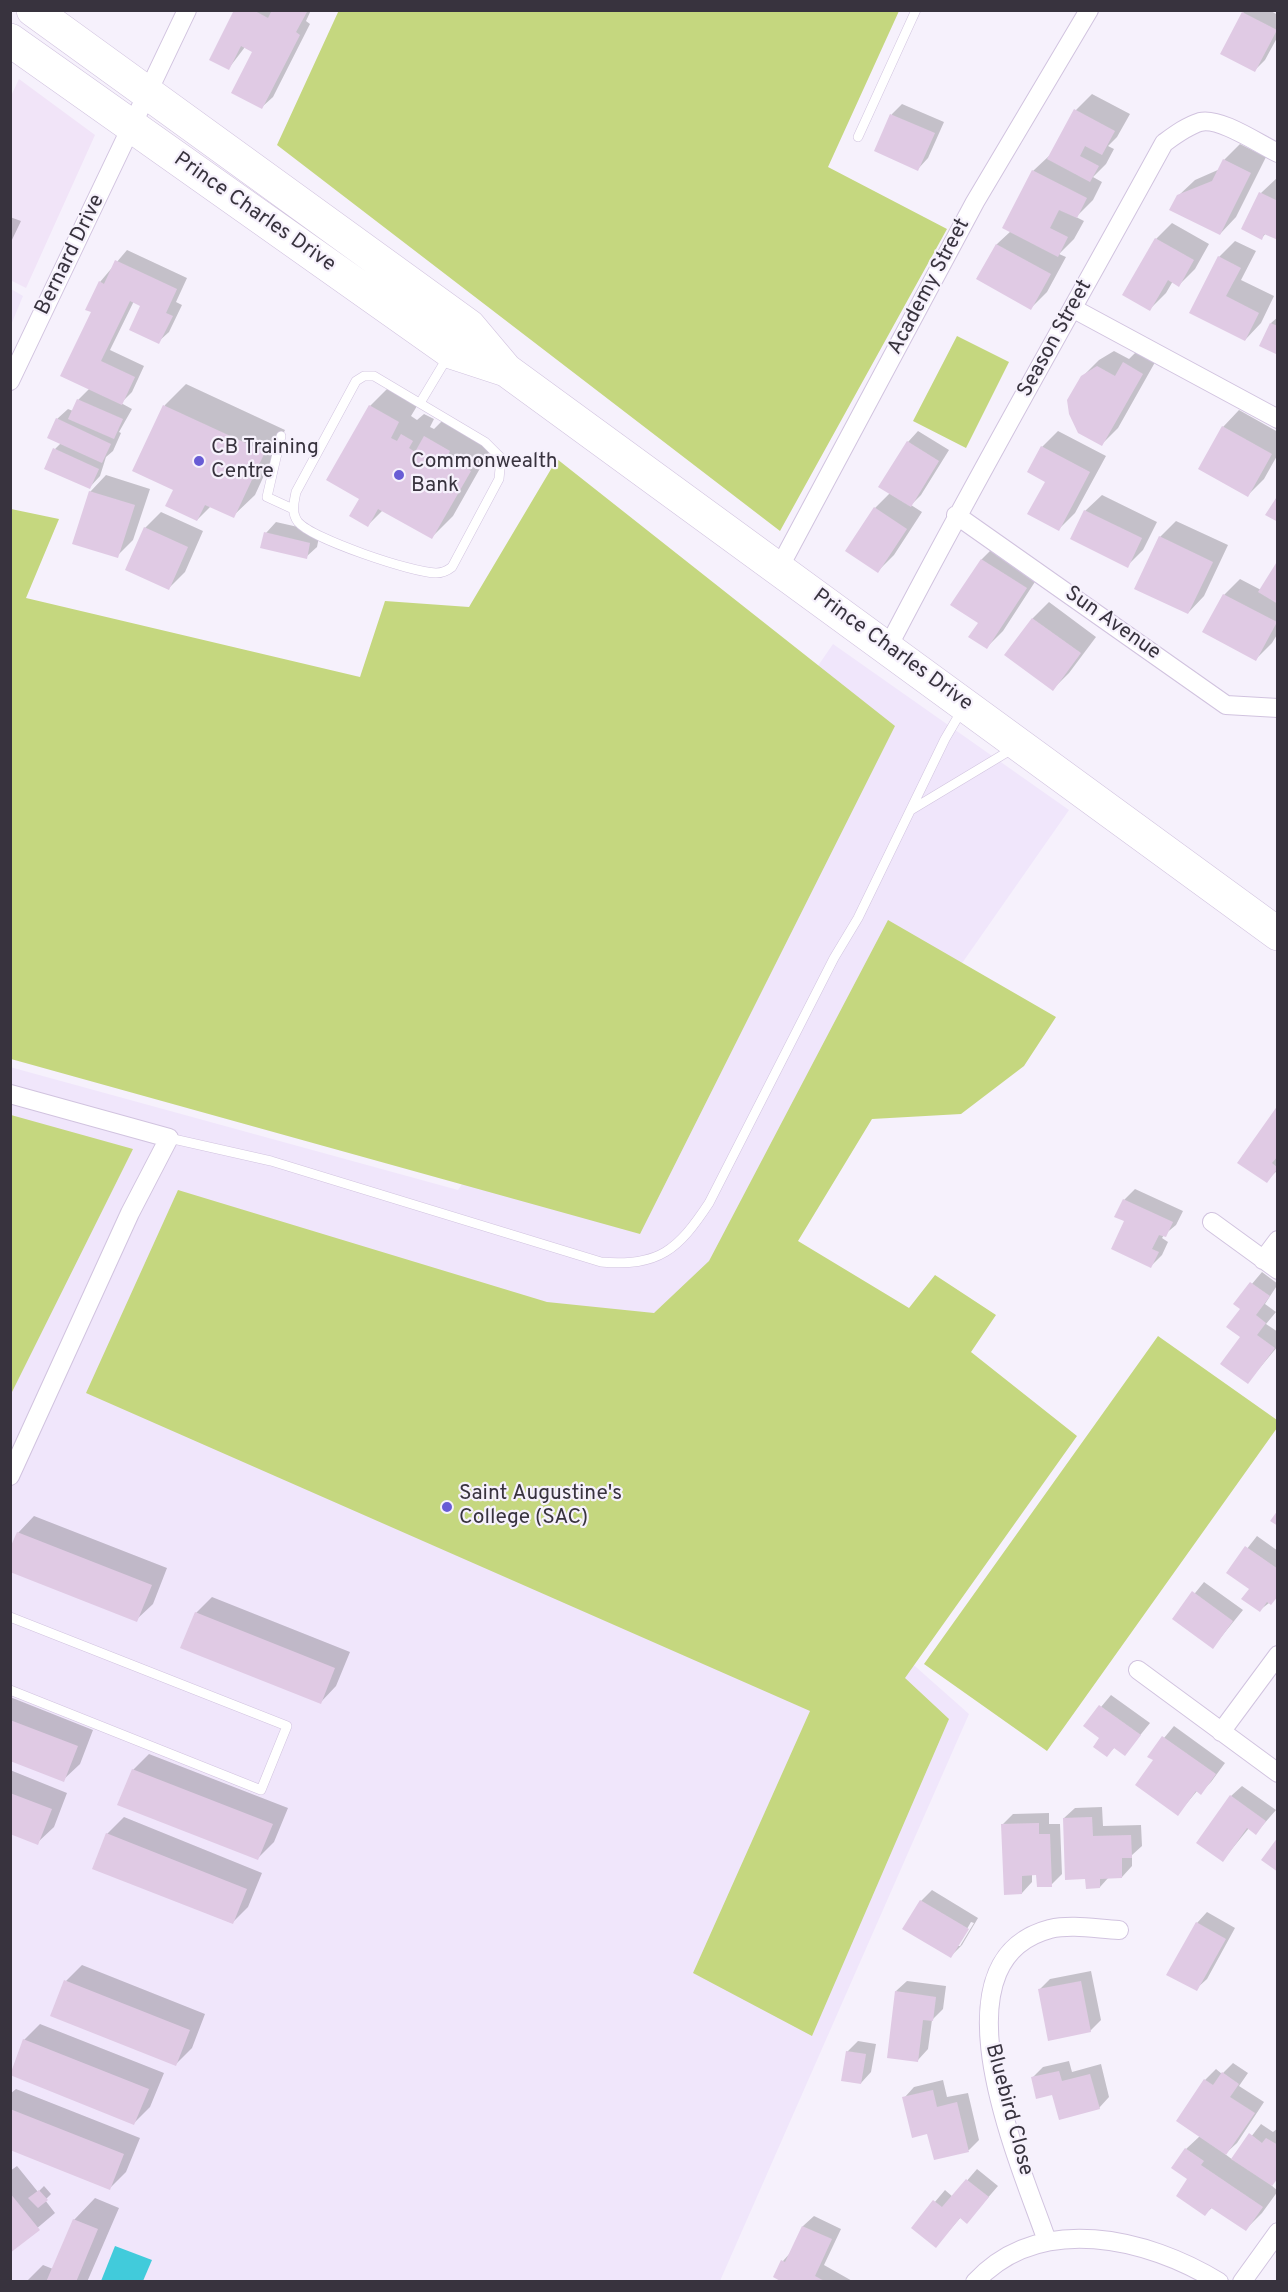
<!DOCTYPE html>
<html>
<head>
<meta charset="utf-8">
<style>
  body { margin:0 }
  #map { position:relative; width:1288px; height:2292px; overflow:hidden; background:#f6f1fc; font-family:Overpass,sans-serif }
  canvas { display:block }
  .frame { position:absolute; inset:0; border:12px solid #38333e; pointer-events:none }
</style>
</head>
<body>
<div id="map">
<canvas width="1288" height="2292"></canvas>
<div class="frame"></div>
</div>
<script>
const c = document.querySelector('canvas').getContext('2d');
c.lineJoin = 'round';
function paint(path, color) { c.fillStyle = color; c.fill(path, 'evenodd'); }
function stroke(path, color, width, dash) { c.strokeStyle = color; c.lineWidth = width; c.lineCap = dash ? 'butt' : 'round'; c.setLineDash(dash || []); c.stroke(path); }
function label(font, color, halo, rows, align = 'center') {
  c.font = font + ' Overpass,sans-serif'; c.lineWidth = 4.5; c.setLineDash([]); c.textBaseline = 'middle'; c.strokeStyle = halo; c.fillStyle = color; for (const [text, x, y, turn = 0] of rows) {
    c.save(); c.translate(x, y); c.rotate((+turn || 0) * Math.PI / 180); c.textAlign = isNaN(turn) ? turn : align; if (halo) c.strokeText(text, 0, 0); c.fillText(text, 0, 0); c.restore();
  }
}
const commercial = new Path2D(`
  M19,79L95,135L26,288L10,280V98Z`);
const built = new Path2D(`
  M11,289L23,296L11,325Z
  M833,644L1069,810L722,1307L829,1590L969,1714L720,2281H11L10,1067L458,1190Z`);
const green = new Path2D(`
  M339,10L899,11L828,167L947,229L780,531L277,145Z
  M957,336L1009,362L966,448L913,421Z
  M557,459L895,726L640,1234L11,1059V509L59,519L26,598L360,677L385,601L469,607Z
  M888,920L1056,1017L1024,1066L961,1114L872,1119L798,1241L909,1308L935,1275L996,1315L971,1352L1077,1436L905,1678L949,1719L812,2036L693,1973L810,1711L86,1393L178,1190L547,1302L654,1313L709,1261Z
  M11,1115L133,1149L11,1394L10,1115Z
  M1158,1336L1277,1420V1428L1047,1751L924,1664Z`);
const water = new Path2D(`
  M115,2246L152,2260L143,2281H101Z`);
const shadow = new Path2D(`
  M236,10H311L306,21L310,24L273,97L262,107L254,51L245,47L229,68Z
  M1245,10H1269L1278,15V36L1265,60L1255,70L1243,13Z
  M1092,94L1130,114L1117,137L1108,146L1114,149L1106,164L1093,177L1102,182L1093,200L1076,217L1084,221L1074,239L1059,254L1066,257L1047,292L1031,308L978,278L997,244L1011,231L1033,171L1050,155L1076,110Z
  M902,104L944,122L928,158L918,169L876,151L892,114Z
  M1240,144L1266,157L1236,217L1220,234L1178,196L1195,180L1220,169L1224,160Z
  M1278,177V239L1266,233L1262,238L1243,229L1261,193Z
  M10,217L21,221L10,244Z
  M1172,223L1209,244L1195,269L1179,285L1173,281L1166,293L1150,309L1156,239Z
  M1235,241L1256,251L1241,280L1274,296L1261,323L1245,340L1191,312L1219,257Z
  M127,250L187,278L176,302L182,305L169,332L158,342L142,305L134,301L110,350L144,366L132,392L121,403L132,409L119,432L121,433L113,451L106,457L100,476L90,487L55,449L61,443L57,419L68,409L73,411L78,400L90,388L93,311L100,282Z
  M1278,317V353L1271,323Z
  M1141,347L1158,357L1118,428L1102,444L1082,377L1099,360L1114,351L1129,359Z
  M186,384L285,430L255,495L233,516L211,506L197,520L175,489L134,470L165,405Z
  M391,385L420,401L411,416L417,420L424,414L434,419L430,427L434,429L447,416L491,449L453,516L432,537L383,510L368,525L361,498L370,406Z
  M1239,410L1278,432V454L1264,479L1248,495L1223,427Z
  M918,431L949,450L921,495L911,505L922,512L894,555L878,571L875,508L890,493L908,442Z
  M1058,431L1106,456L1075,513L1059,529L1047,481L1042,447Z
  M106,475L150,489L133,540L117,556L90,492Z
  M1102,495L1157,522L1143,550L1127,566L1085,511Z
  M161,512L203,531L185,572L169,588L145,528Z
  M1176,521L1228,545L1204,596L1188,613L1160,537Z
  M276,522L320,532L317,547L306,557L266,533Z
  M998,543L1042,571L1003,631L987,647L980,623L952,605L982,559Z
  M1278,563V633L1272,643L1256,659L1224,595L1240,579L1261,590Z
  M1049,602L1096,637L1069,673L1053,689L1006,655L1033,618Z
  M1278,1108V1170L1266,1181Z
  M1135,1189L1183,1211L1176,1225L1164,1235L1162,1238L1168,1242L1162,1255L1151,1266L1126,1221L1124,1200Z
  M1262,1272L1278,1284L1265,1304L1276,1312L1266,1324L1278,1332V1346L1248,1382L1242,1309L1235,1304Z
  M34,1516L167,1568L153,1604L136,1620L18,1533Z
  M1257,1536L1278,1551V1596L1260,1610L1251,1589L1228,1573Z
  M1204,1582L1243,1610L1213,1647L1174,1619Z
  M212,1597L350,1652L336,1686L320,1703L196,1613Z
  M1111,1695L1150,1723L1125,1754L1115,1747L1107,1755L1101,1737L1086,1725Z
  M10,1697L93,1730L80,1764L63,1780L10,1759Z
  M1174,1726L1225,1763L1211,1782L1200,1793L1197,1791L1178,1814L1155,1760L1149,1756Z
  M149,1754L288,1808L274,1842L258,1858L133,1770Z
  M10,1770L67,1793L54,1827L37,1843L10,1833Z
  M1242,1786L1276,1810L1256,1833L1249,1828L1223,1860L1231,1796Z
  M1102,1807L1103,1826L1141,1825L1142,1846L1132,1855V1866L1122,1877H1109L1100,1887L1087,1878L1064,1818L1075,1808Z
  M1049,1813V1824H1060L1062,1874L1051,1885L1038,1874H1032V1882L1022,1893L1002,1825L1013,1814Z
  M124,1817L262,1873L248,1907L232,1923L94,1868L107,1834Z
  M932,1890L978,1918L962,1945L951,1956L905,1928L921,1901ZM971,1922L974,1923L960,1946H957Z
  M1207,1912L1235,1928L1207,1979L1196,1989L1197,1923Z
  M82,1965L205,2014L192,2048L176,2064L66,1981Z
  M1091,1971L1101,2020L1090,2031L1039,1990L1050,1979Z
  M907,1981L946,1986L943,2009L932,2020L928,2049L918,2060L896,1991Z
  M40,2024L164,2073L150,2107L134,2123L24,2040Z
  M858,2041L876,2044L871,2072L861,2083L847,2052Z
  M1069,2061L1072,2072L1101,2064L1109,2097L1099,2108L1054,2094L1033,2077L1043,2067Z
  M1233,2063L1248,2073L1239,2086L1264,2102L1237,2143L1225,2154L1233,2160L1261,2124L1273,2132L1278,2128V2178L1271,2185L1278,2191L1262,2213L1246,2229L1213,2207L1205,2214L1189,2179L1186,2149L1200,2136L1205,2080L1216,2069L1222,2074Z
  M943,2080L947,2097L968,2093L979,2140L969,2150L935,2158L928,2133L904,2098L914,2087Z
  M16,2089L140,2138L126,2172L110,2188L10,2149V2094Z
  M17,2166L38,2192L44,2186L51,2194L45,2200L55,2213L10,2251V2171Z
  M977,2169L998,2186L967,2222L961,2217L936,2246L913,2228L945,2190L953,2197Z
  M95,2198L119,2208L87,2282H26L43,2265L53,2269L74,2220Z
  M814,2216L841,2229L824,2265L854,2282H786L775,2276L783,2261L791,2252L803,2226Z`);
const building = new Path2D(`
  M234,10H253L268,18L272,10H308L296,32L300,35L262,109L231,93L252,52L241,46L229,70L209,60Z
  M1242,12L1277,30L1255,72L1220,54Z
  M1074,109L1115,131L1102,155L1085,146L1080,156L1099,166L1090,182L1047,159Z
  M890,114L935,133L918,171L874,151Z
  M1223,159L1251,173L1220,235L1169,210L1177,195L1212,181Z
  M1032,170L1087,198L1077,218L1059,210L1050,228L1068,237L1058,257L1002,228Z
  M1259,192L1278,201V240L1264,234L1262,240L1241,229Z
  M1155,238L1194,260L1179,287L1168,280L1150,311L1122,295Z
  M996,244L1051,274L1031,310L976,279Z
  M1218,256L1241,268L1226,296L1259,313L1245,341L1189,313Z
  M115,260L177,289L166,313L173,316L159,344L129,330L140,306L130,301L101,361L135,377L122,405L60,376L91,312L85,310L99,281L104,284Z
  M1270,323L1278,326V355L1259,346Z
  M1123,362L1143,374L1102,446L1078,433L1069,414L1067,400L1081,376L1097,366L1115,376Z
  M77,399L123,419L114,439L68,419Z
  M163,405L265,452L234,518L205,505L197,521L165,506L173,490L132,471Z
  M369,405L399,422L391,438L397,441L401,434L413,441L409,448L415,452L424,436L450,451L447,457L471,471L432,539L378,509L368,527L349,516L359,499L326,480Z
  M56,418L111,444L102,463L47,438Z
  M1222,426L1272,454L1248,497L1198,469Z
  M907,441L939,461L911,507L878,487Z
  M1041,446L1090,472L1059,531L1027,514L1045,482L1027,472Z
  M53,448L99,469L90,489L44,469Z
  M89,491L135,505L118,558L72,544Z
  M1278,495V522L1265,515Z
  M874,507L907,529L878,573L845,551Z
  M1084,510L1142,538L1128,568L1070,539Z
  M144,527L188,547L169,590L125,570Z
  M264,532L310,543L307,559L260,548Z
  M1159,536L1213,562L1188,614L1134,589Z
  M981,559L1027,588L987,649L968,637L978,623L950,605Z
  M1278,560V604L1258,592Z
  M1223,594L1277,622L1256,661L1202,632Z
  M1032,618L1081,653L1053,691L1004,655Z
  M1278,1105V1156L1272,1163L1278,1168L1267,1183L1237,1163Z
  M1123,1199L1173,1222L1166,1237L1159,1235L1152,1249L1159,1252L1151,1268L1111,1249L1124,1221L1114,1217Z
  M1250,1282L1270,1296L1256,1315L1266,1323L1257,1335L1275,1348L1248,1384L1220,1364L1240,1337L1226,1327L1240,1309L1233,1304Z
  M1278,1510V1526L1270,1521Z
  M17,1532L152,1585L137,1622L10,1572V1548Z
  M1245,1546L1278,1569V1596L1271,1605L1267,1602L1260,1612L1241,1599L1249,1589L1226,1573Z
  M1192,1591L1233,1621L1213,1649L1172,1619Z
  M195,1612L335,1668L321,1704L180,1648Z
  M1099,1705L1141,1735L1125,1756L1114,1748L1107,1757L1093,1747L1099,1738L1083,1726Z
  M10,1720L78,1746L64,1782L10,1761Z
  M1162,1736L1216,1774L1201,1795L1196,1791L1178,1816L1135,1785L1153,1760L1147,1757Z
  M132,1769L273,1824L258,1860L117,1805Z
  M10,1793L52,1809L38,1845L10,1834Z
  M1230,1795L1266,1821L1256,1835L1247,1828L1223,1862L1196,1843Z
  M1092,1817L1093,1836L1131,1835L1132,1858H1122V1878L1100,1879V1888L1086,1889L1085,1879L1065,1880L1063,1818Z
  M1039,1823V1834H1050L1052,1887H1037L1036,1875L1022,1876V1894L1004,1895L1001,1824Z
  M106,1833L247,1889L233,1924L92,1869Z
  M1278,1837V1872L1261,1860Z
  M920,1900L969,1929L951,1958L902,1929Z
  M1196,1922L1226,1939L1197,1991L1166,1975Z
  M64,1980L190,2030L176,2066L50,2016Z
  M1081,1981L1091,2032L1048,2041L1038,1989Z
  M895,1991L936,1997L933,2021L923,2020L918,2062L887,2058Z
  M23,2039L149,2089L134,2125L10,2075Z
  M846,2051L866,2054L861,2084L841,2081Z
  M1059,2071L1062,2081L1090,2074L1100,2109L1059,2120L1052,2095L1036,2099L1031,2077Z
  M1222,2072L1239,2084L1230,2097L1255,2113L1226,2155L1176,2121L1204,2079L1213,2085Z
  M933,2090L937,2107L957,2102L969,2152L934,2160L927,2134L912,2138L902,2097Z
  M10,2109L124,2154L110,2190L10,2150Z
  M1249,2133L1262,2143L1266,2138L1278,2145V2178L1272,2186L1231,2159Z
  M1185,2148L1204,2161L1201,2165L1263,2207L1246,2231L1211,2208L1205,2216L1176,2196L1187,2179L1171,2168Z
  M966,2179L989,2197L967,2224L960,2218L936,2248L911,2228L933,2200L942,2207Z
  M39,2190L48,2200L38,2208L28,2198Z
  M10,2193L40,2230L10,2253Z
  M73,2219L98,2229L76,2282H46Z
  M802,2226L832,2239L815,2276L826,2282H782L773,2277L781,2260L785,2262Z`);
const lane = new Path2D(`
  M858,137L916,10
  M364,376H374L485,442L501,458L499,479L452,567C447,571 443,573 436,573C413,573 312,539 298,522C291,513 294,502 296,492L356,381Z
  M420,403L447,358
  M281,436L267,497L293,509
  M911,810L1014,748
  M169,1138L271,1161L601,1262C659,1267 678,1250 709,1203L834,958L858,918L945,739L962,710
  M10,1617L287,1726L261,1790L10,1690`);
const street = new Path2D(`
  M1074,309L1278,419
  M10,381L187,10
  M956,515L1226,705L1278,708
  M779,568L975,202L1089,10
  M888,647C976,477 1072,311 1164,143C1175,135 1187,126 1200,122C1220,117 1259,144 1278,153
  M10,1094L169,1138L130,1213L10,1476
  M1212,1222L1278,1270
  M1263,1260L1278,1240
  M1138,1670L1278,1773
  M1221,1732L1278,1655
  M1047,2241C1022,2168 928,1961 1050,1929C1072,1924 1097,1929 1119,1930
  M975,2282C1040,2212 1147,2238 1219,2282
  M1242,2282L1278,2232`);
const highway = new Path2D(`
  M33,10L469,326L506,370L1278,934
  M10,40L451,352L506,370`);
const markers = [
  [199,461,6,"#685cd5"],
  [399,475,6,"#685cd5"],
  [447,1507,6,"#685cd5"]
];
const streetNames = [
  ["Prince Charles Drive",254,213,35],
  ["Bernard Drive",71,255,-64],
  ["Academy Street",930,287,-62],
  ["Season Street",1056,339,-61],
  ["Sun Avenue",1112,624,35],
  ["Prince Charles Drive",892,651,36],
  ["Bluebird Close",1008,2110,75]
];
const poiNames = [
  ["CB Training",211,449],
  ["Centre",211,473],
  ["Commonwealth",411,463],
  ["Bank",411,487],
  ["Saint Augustine's",459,1495],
  ["College (SAC)",459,1519]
];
paint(commercial, '#f1e4f8');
paint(built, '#f0e6fb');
paint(green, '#c5d77f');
paint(water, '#41cbdb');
paint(shadow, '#0003');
paint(building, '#e0cae4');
stroke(lane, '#d1c3df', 10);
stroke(street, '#d1c3df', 20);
stroke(highway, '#d1c3df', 34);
stroke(lane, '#fff', 9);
stroke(street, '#fff', 18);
stroke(highway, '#fff', 33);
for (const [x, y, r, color] of markers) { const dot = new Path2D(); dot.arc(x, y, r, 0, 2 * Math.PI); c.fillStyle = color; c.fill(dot); stroke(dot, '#f6f1fc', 2); }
label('21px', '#38333e', '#f6f1fc', streetNames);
label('21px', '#38333e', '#f6f1fc', poiNames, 'left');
</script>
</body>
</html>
